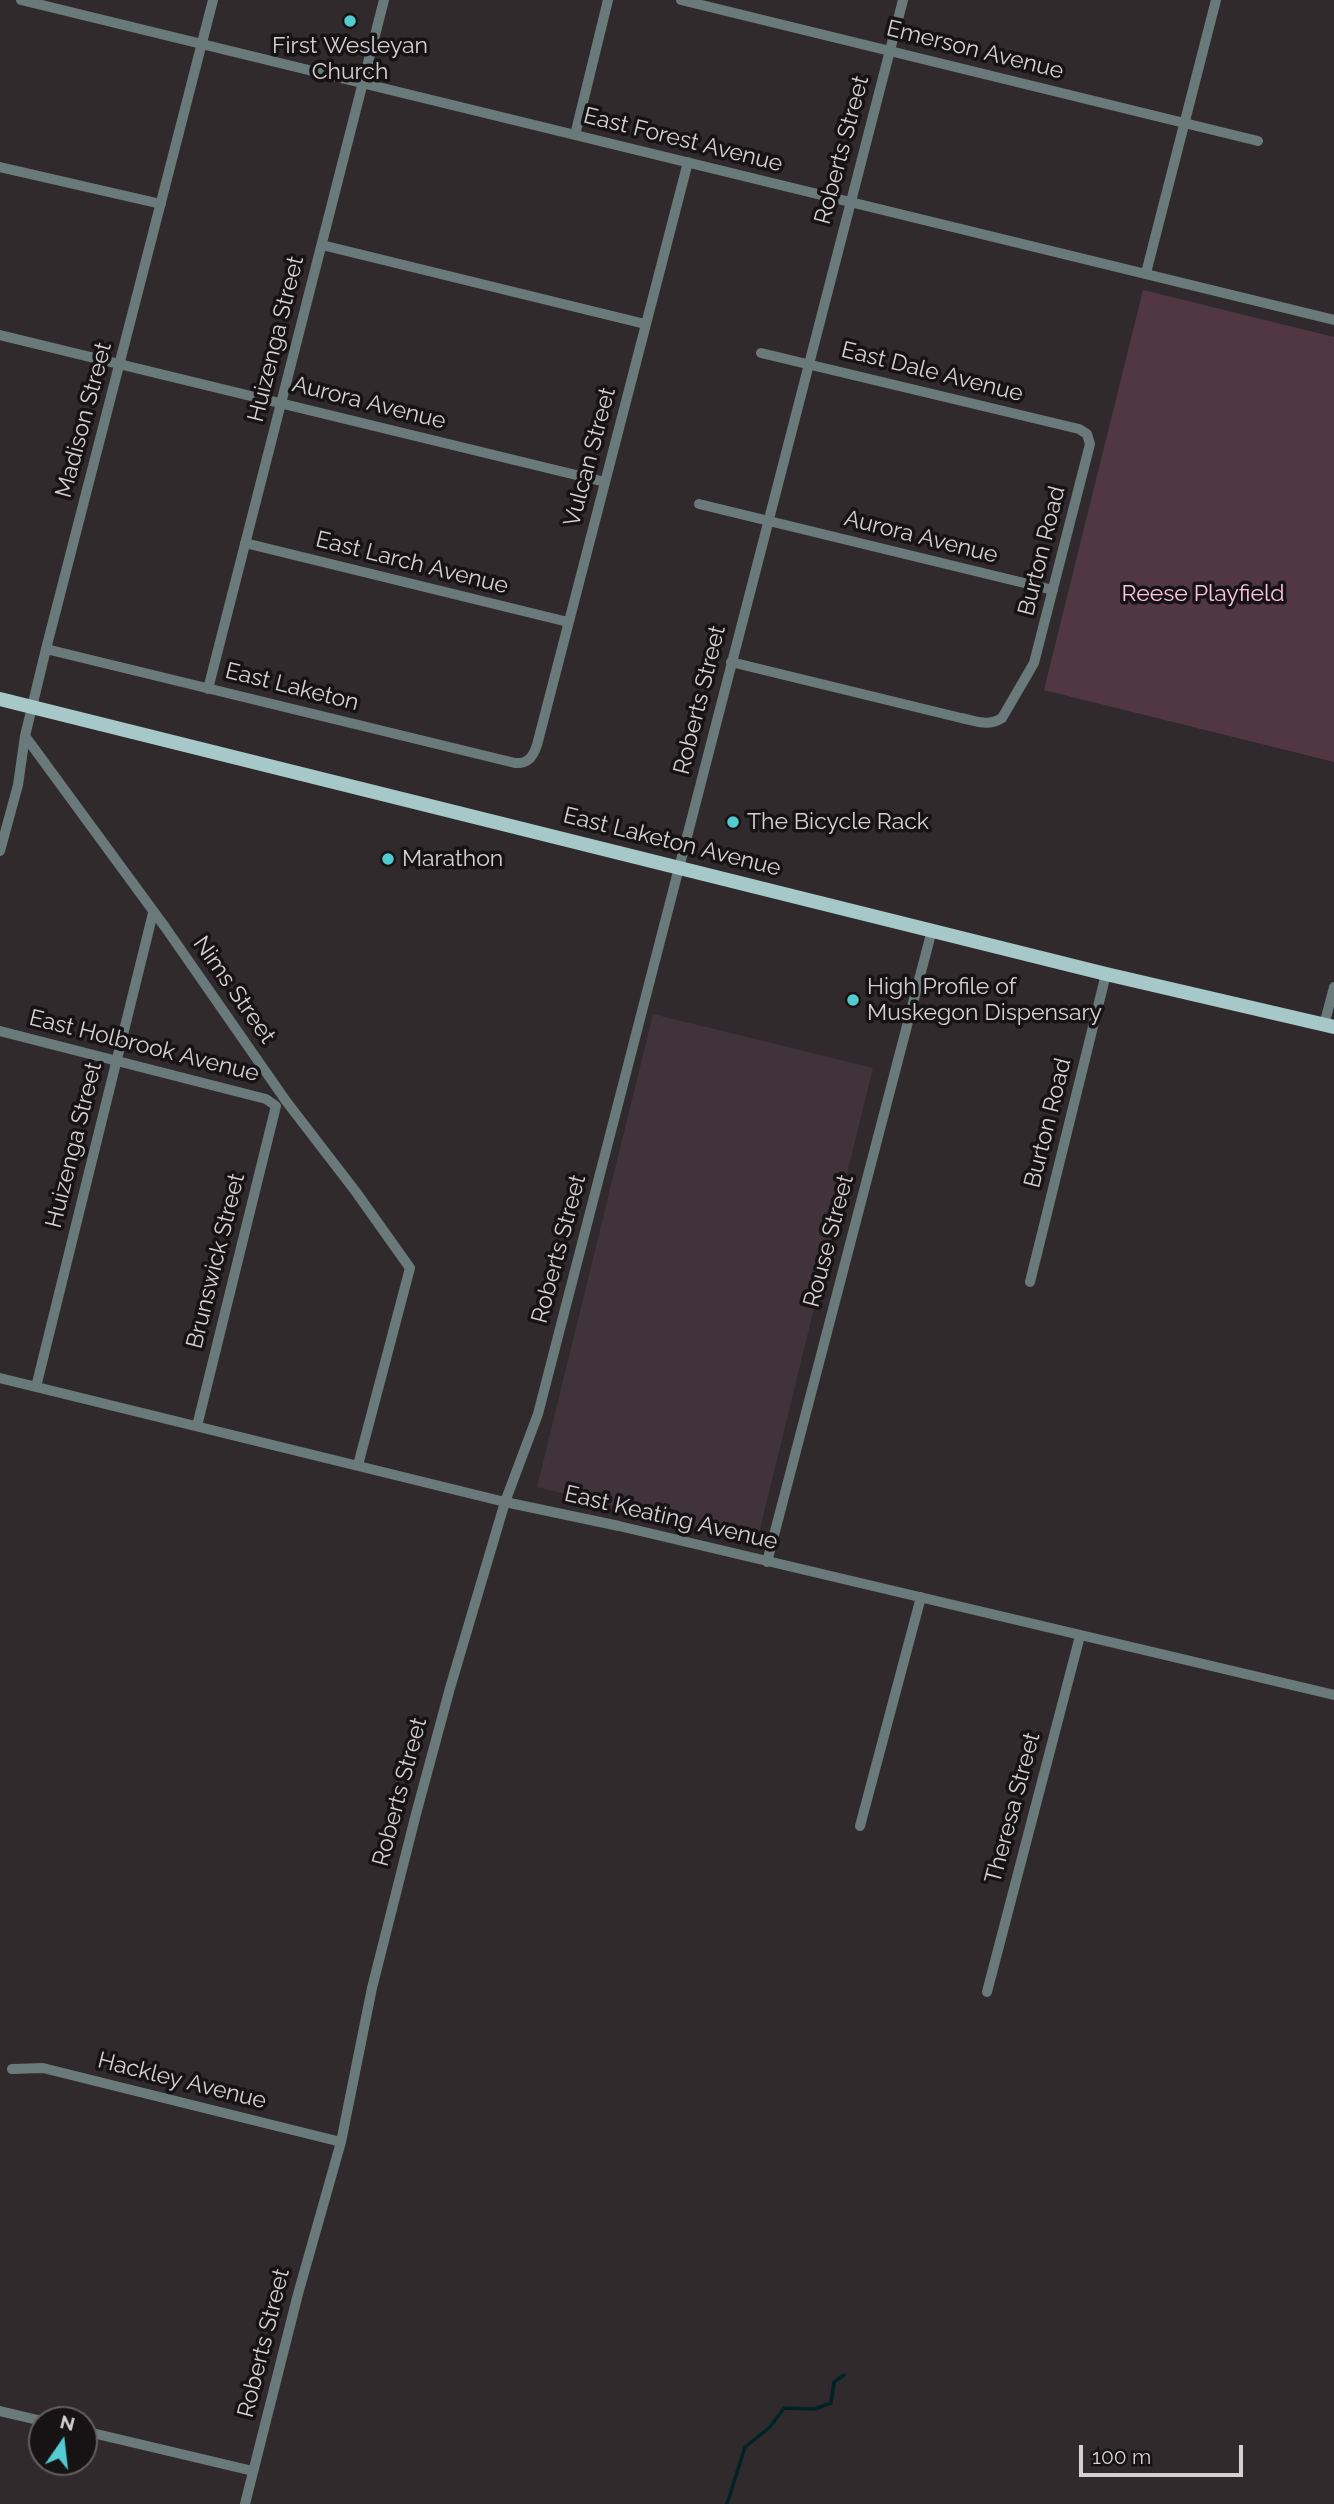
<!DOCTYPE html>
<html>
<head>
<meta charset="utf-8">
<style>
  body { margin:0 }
  #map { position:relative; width:1334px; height:2504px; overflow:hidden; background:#312a2d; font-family:Raleway,sans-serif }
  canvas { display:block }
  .north { position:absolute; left:28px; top:2406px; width:70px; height:70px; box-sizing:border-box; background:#171315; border:2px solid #635f61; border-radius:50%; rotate:14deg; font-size:19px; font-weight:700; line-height:28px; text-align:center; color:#d5d0d2 }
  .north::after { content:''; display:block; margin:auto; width:24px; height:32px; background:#52ccd0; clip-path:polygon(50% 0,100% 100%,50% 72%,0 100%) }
  .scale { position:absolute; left:1079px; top:2445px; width:164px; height:32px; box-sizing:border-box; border:4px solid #d5d0d2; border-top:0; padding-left:9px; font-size:21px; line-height:24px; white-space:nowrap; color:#d5d0d2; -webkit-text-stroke:5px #171315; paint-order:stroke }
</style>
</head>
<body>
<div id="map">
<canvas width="1334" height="2504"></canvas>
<div class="north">N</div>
<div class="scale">100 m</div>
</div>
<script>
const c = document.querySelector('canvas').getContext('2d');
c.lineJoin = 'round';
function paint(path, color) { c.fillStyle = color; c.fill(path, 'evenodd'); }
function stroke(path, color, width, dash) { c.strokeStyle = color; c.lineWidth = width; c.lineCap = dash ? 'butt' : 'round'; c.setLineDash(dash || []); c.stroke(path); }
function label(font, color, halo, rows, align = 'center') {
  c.font = font + ' Raleway,sans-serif'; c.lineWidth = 7; c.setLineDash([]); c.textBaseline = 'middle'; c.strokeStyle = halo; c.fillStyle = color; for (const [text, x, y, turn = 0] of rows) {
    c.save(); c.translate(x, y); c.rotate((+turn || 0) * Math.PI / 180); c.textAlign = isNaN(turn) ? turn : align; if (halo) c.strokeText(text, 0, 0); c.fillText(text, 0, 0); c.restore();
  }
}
const built = new Path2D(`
  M653,1014L873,1068L757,1541L537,1487Z`);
const green = new Path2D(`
  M1143,290L1334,337V762L1044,690Z`);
const stream = new Path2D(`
  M727,2504L745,2447L770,2427L784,2408L815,2409L831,2403L834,2382L844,2375`);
const minor = new Path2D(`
  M21,0L1334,320
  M681,0L1258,141
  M575,135L608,0
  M0,167L161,204
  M322,245L645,324
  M1146,273L1216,0
  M0,335L605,482
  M699,504L1053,590
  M245,543L568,622
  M46,649L515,763C528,764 533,757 537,745L688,162
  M731,662L961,718C976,721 988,727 1002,718L1034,663L1090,444L1087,434L1079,429L761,353
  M208,689L384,0
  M25,736L165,927L286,1101L356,1192L410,1268L358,1465
  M0,851L18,785L25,736L46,649L213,0
  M1324,1025L1334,987
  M0,1031L266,1099L276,1106L197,1426
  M1030,1282L1106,974
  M0,1378L505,1502L619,1526L1334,1695
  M36,1387L153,913
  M767,1562L932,930
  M860,1826L921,1597
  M987,1992L1080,1636
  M12,2069L43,2068L341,2142
  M0,2411L42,2421
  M84,2431L253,2471
  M245,2504L298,2294L341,2142L372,1988L416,1814L450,1688L505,1502L538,1414L903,0`);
const major = new Path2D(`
  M0,699L1106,974L1334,1027`);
const markers = [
  [350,21,7,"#52ccd0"],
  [733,822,7,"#52ccd0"],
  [388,859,7,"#52ccd0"],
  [853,1000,7,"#52ccd0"]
];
const poiNames = [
  ["First Wesleyan",350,46,"center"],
  ["Church",350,72,"center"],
  ["The Bicycle Rack",747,822],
  ["Marathon",402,859],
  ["High Profile of",867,987],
  ["Muskegon Dispensary",867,1013]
];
const streetNames = [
  ["Emerson Avenue",975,50,14],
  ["East Forest Avenue",683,140,14],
  ["Roberts Street",842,150,-75],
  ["Huizenga Street",276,339,-76],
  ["East Dale Avenue",932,372,14],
  ["Aurora Avenue",369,403,14],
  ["Madison Street",84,420,-75],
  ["Vulcan Street",590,457,-75],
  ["Aurora Avenue",921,537,14],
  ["Burton Road",1042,551,-76],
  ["East Larch Avenue",412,563,14],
  ["East Laketon",292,687,14],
  ["Roberts Street",700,700,-76],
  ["East Laketon Avenue",672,842,14],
  ["Nims Street",234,990,55],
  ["East Holbrook Avenue",144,1046,14],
  ["Burton Road",1048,1123,-76],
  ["Huizenga Street",74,1145,-76],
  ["Rouse Street",829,1241,-75],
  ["Roberts Street",559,1249,-75],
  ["Brunswick Street",216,1261,-76],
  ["East Keating Avenue",671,1518,13],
  ["Roberts Street",400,1792,-75],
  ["Theresa Street",1013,1808,-75],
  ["Hackley Avenue",182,2081,14],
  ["Roberts Street",264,2343,-76]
];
const parkNames = [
  ["Reese Playfield",1203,594]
];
paint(built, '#403339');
paint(green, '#503742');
stroke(stream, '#002324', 3.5);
stroke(minor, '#6a7a7a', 10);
stroke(major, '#a7c8c9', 14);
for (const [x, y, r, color] of markers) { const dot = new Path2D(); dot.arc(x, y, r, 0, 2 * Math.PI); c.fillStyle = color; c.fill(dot); stroke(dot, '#171315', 2.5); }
label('23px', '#d5d0d2', '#171315', poiNames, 'left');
label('23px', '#d5d0d2', '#171315', streetNames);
label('23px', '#fcc3dc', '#171315', parkNames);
</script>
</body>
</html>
